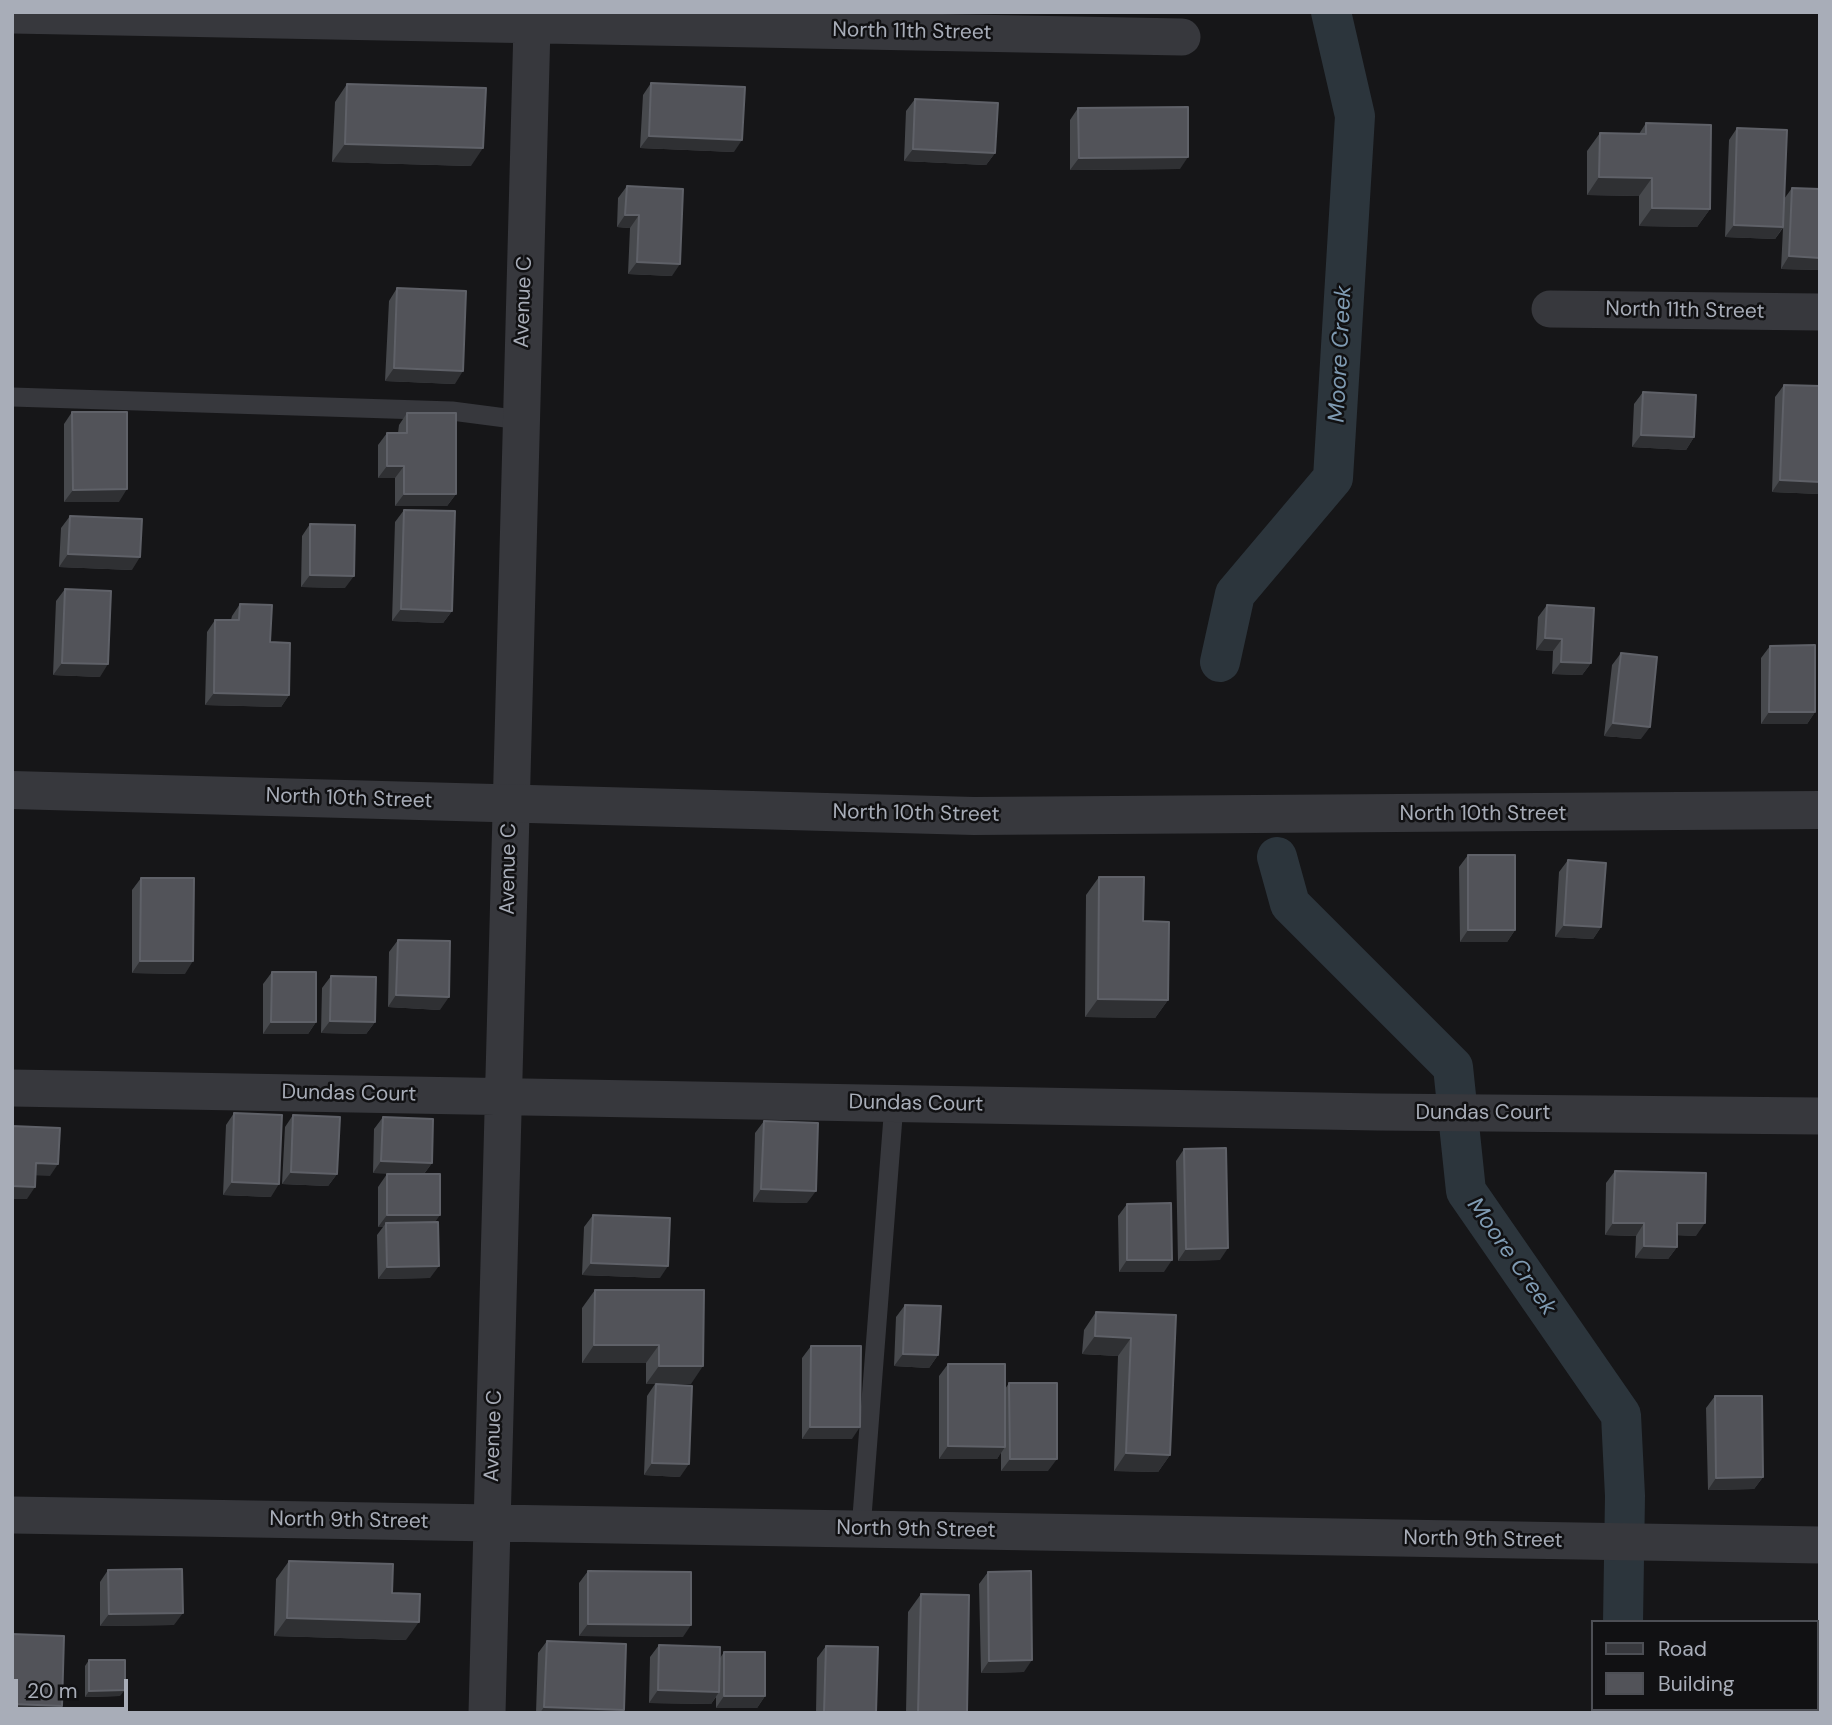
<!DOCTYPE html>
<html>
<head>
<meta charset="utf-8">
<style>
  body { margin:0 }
  #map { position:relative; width:1832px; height:1725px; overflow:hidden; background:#161618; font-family:"DM Sans",sans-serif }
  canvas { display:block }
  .frame { position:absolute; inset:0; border:14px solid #a8adb8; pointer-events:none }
  .legend { position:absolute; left:1591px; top:1620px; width:228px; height:91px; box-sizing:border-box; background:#111113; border:2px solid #4d4f55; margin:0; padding:9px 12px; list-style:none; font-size:21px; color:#a8adb8 }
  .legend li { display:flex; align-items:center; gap:14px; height:35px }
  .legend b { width:35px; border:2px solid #4d4f55 }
  .scale { position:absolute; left:14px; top:1679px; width:114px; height:32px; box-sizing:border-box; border:4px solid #a8adb8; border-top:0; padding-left:9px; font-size:21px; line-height:24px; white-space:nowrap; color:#a8adb8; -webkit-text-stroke:5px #111113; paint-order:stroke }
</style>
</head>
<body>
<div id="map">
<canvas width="1832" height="1725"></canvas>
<div class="frame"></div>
<ul class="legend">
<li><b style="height:9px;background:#37383d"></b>Road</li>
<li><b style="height:19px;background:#525359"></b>Building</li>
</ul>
<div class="scale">20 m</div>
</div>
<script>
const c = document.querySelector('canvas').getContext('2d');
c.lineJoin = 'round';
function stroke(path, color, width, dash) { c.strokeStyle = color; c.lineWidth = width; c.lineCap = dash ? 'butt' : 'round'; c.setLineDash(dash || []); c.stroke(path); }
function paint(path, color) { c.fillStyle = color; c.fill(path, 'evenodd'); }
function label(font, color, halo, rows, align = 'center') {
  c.font = font + ' "DM Sans",sans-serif'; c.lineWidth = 5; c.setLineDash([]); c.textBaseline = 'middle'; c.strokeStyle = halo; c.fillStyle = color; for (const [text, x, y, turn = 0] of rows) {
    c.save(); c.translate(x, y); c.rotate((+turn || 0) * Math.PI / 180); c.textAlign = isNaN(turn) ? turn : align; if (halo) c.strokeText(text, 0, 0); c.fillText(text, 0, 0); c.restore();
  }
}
const canal = new Path2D(`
  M1220,662L1235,594L1333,478L1355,116L1331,12
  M1277,857L1290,904L1453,1067L1466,1191L1621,1415L1625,1496L1623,1622
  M1653,1709L1654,1713`);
const service = new Path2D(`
  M12,397L452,411L521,420
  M861,1529L894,1104`);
const minor = new Path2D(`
  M12,15L1182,37
  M1550,309L1820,312
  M12,1088L1378,1112L1820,1116
  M12,1515L1820,1545
  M487,1713L532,26`);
const tertiary = new Path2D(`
  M12,790L974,816L1820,810`);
const wall = new Path2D(`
  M651,83L734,152L640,148L643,95Z
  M347,84L471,166L332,162L335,102Z
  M915,99L995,153L986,165L904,161L906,111Z
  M1078,108L1180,169L1070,170V120Z
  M1646,123L1710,209L1697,227L1639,226V196L1587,195V151L1600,133L1639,134Z
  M1737,128L1784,199L1792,188L1820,189V270L1781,269L1783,228L1775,239L1725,237L1729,140Z
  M627,186L672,276L628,274L630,228L617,227L618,198Z
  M397,288L455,384L385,381L389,301Z
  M1784,385L1820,386V494L1772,492L1775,397Z
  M1643,392L1694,437L1686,450L1632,447L1634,404Z
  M72,412L119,502H64V424Z
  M407,413L456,494L447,506H395V478H378V445L387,433H398L399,425Z
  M404,510L452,611L443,623L392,621L395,522Z
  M70,516L132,570L59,567L61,528Z
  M310,524L345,588L301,587L302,536Z
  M65,589L100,677L53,675L56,601Z
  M240,604L270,642L289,695L281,707L205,705L207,632L215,620H231L232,616Z
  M1547,605L1591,663L1582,675L1552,674L1553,651L1536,650L1538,617Z
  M1770,646L1815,712L1807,724H1761V658Z
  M1621,653L1641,739L1604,736L1612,665Z
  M1468,855L1515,930L1507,942H1460L1459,867Z
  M1568,860L1601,927L1593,939L1555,937L1559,872Z
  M1099,877L1143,921L1168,1000L1155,1018L1085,1017L1086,895Z
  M141,878L185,974L132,973V890Z
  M398,940L440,1010L388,1007L389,952Z
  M272,972L316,1022L308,1034H263V984Z
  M331,976L375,1022L366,1034L321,1033L322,988Z
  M234,1113L271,1197L223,1195L226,1125Z
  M293,1115L337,1174L328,1186L282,1184L285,1127Z
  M383,1117L432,1163L424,1174L435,1222L430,1278L378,1279L377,1235L383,1227H378V1187L387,1174H407L373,1173L374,1129Z
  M764,1121L807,1203L753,1202L755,1133Z
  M1184,1149L1220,1260L1178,1261L1176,1161Z
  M1615,1171L1696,1236L1677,1235V1247L1668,1259L1635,1258L1636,1236L1605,1235L1606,1183Z
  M1127,1204L1164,1272H1119L1118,1216Z
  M593,1215L660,1278L582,1275L584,1227Z
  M595,1290H704L691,1384H660L680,1477L644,1475L647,1396L655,1384H646V1363H582V1308Z
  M905,1305L938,1355L929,1368L894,1366L896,1317Z
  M1096,1312L1176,1315L1170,1455L1158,1472L1114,1471L1118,1356L1082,1354L1084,1330Z
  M811,1346L852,1439H802V1358Z
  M948,1364L1005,1389L1009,1383L1048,1471H1001V1452L997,1459H939V1376Z
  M1715,1396L1763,1477L1754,1489L1708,1490L1706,1408Z
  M289,1561L392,1593L406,1640L274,1636L276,1579Z
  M108,1570L174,1625L100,1626V1582Z
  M588,1571L683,1637L579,1636V1583Z
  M988,1572L1024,1672L981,1673L979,1584Z
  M921,1594L967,1713H906L908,1612Z
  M547,1641L622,1713H536L538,1653Z
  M659,1645L720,1658L724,1652L765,1696L757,1708H716V1697L711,1704L649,1703L650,1657Z
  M826,1646L876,1713H816L817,1658Z
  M89,1660L120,1696L85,1697V1666Z`);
const shadedWall = new Path2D(`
  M649,136L742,140L734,152L640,148Z
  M345,144L483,148L471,166L332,162Z
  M913,149L995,153L986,165L904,161Z
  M1188,157L1180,169L1070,170L1079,158Z
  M1599,177L1652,178L1639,196L1587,195Z
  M1652,208L1710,209L1697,227L1639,226Z
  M625,215H639L630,228L617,227Z
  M1734,225L1783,227L1775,239L1725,237Z
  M1789,256L1820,258V270L1781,269Z
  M637,262L680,264L672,276L628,274Z
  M394,368L463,371L455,384L385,381Z
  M1641,435L1694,437L1686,450L1632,447Z
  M387,466H404L395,478H378Z
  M1780,480L1820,482V494L1772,492Z
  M127,489L119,502H64L73,490Z
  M404,494H456L447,506H395Z
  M68,554L140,557L132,570L59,567Z
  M310,575L354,576L345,588L301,587Z
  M401,609L452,611L443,623L392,621Z
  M1545,638L1562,639L1553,651L1536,650Z
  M1561,662L1591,663L1582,675L1552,674Z
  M62,663L108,664L100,677L53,675Z
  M214,693L289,695L281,707L205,705Z
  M1769,712H1815L1807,724H1761Z
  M1613,723L1650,727L1641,739L1604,736Z
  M1564,925L1601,927L1593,939L1555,937Z
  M1468,930H1515L1507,942H1460Z
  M140,961H193L185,974L132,973Z
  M396,995L449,997L440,1010L388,1007Z
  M1098,999L1168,1000L1155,1018L1085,1017Z
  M330,1021L375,1022L366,1034L321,1033Z
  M271,1022H316L308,1034H263Z
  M381,1161L432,1163L423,1175L373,1173Z
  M36,1163L58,1164L50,1176L28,1175Z
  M291,1172L337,1174L328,1186L282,1184Z
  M232,1182L279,1184L271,1197L223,1195Z
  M12,1186L35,1187L27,1199H12Z
  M761,1189L816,1191L807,1203L753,1202Z
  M387,1215H440L431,1228L386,1223L383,1227H378Z
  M1613,1223H1644L1636,1236L1605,1235Z
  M1677,1223H1705L1696,1236L1668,1235Z
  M1644,1246L1677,1247L1668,1259L1635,1258Z
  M1228,1248L1220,1260L1178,1261L1186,1249Z
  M1127,1260H1172L1164,1272H1119Z
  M591,1263L668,1266L660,1278L582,1275Z
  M439,1266L430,1278L378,1279L387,1267Z
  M1095,1336L1131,1338L1118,1356L1082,1354Z
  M594,1345H659L646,1363H582Z
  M903,1354L938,1355L929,1368L894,1366Z
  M659,1366H703L691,1384H646Z
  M810,1427H860L852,1439H802Z
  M948,1446L1005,1447L997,1459H939Z
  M1126,1453L1170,1455L1158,1472L1114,1471Z
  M1010,1459H1057L1048,1471H1001Z
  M652,1463L689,1464L680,1477L644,1475Z
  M1763,1477L1754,1489L1708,1490L1716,1478Z
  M183,1613L174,1625L100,1626L109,1614Z
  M287,1618L419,1622L406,1640L274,1636Z
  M588,1624L691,1625L683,1637L579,1636Z
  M1032,1660L1024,1672L981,1673L989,1661Z
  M125,1690L120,1696L85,1697L89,1691Z
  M658,1690L719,1692L711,1704L649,1703Z
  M724,1696H765L757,1708H716Z
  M12,1704L62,1706L57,1713H12Z
  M544,1707L624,1710L622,1713H540Z`);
const building = new Path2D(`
  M651,83L745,87L742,140L649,136Z
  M347,84L486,88L483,148L345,144Z
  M915,99L998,103L995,153L913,149Z
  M1188,107V157L1079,158L1078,108Z
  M1646,123L1711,125L1710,209L1652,208V178L1599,177L1600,133L1646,134Z
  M1737,128L1787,130L1783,227L1734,225Z
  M627,186L683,189L680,264L637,262L639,215H625Z
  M1792,188L1820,189V258L1789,256Z
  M397,288L466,291L463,371L394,368Z
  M1784,385L1820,386V482L1780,480Z
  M1643,392L1696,395L1694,437L1641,435Z
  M72,412H127V489L73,490Z
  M407,413H456V494H404V466H387V433H407Z
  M404,510L455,511L452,611L401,609Z
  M70,516L142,519L140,557L68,554Z
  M310,524L355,525L354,576L310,575Z
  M65,589L111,591L108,664L62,663Z
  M240,604L272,605L270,642L290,643L289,695L214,693L215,620H239Z
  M1547,605L1594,608L1591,663L1561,662L1562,639L1545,638Z
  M1815,645V712H1769L1770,646Z
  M1621,653L1657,657L1650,727L1613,723Z
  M1468,855H1515V930H1468Z
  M1568,860L1606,863L1601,927L1564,925Z
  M1099,877H1144L1143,921L1169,922L1168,1000L1098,999Z
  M141,878H194L193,961H140Z
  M398,940L450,941L449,997L396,995Z
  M272,972H316V1022H271Z
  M331,976L376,977L375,1022L330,1021Z
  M234,1113L282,1115L279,1184L232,1182Z
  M293,1115L340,1117L337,1174L291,1172Z
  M383,1117L433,1119L432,1163L381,1161Z
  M764,1121L818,1123L816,1191L761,1189Z
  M12,1126L60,1128L58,1164L36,1163L35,1187L12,1186Z
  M1226,1148L1228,1248L1186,1249L1184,1149Z
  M1615,1171L1706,1173L1705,1223H1677V1247L1644,1246V1223H1613Z
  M387,1174H440V1215H387Z
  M1171,1203L1172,1260H1127V1204Z
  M593,1215L670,1218L668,1266L591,1263Z
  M438,1222L439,1266L387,1267L386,1223Z
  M595,1290H704L703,1366H659V1345H594Z
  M905,1305L941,1306L938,1355L903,1354Z
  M1096,1312L1176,1315L1170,1455L1126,1453L1131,1338L1095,1336Z
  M811,1346H861L860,1427H810Z
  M948,1364H1005V1447L948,1446Z
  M1009,1383H1057V1459H1010Z
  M656,1384L692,1386L689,1464L652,1463Z
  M1715,1396H1762L1763,1477L1716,1478Z
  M289,1561L393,1564L392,1593L420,1594L419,1622L287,1618Z
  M182,1569L183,1613L109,1614L108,1570Z
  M588,1571L691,1572V1625L588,1624Z
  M1031,1571L1032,1660L989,1661L988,1572Z
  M921,1594L969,1595L967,1713H918Z
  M12,1634L64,1636L62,1706L12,1704Z
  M547,1641L626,1644L624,1710L544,1707Z
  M659,1645L720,1647L719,1692L658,1690Z
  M826,1646L878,1647L876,1713H824Z
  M724,1652H765V1696H724Z
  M89,1660H125V1690L89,1691Z`);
const streetNames = [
  ["North 11th Street",912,32,1],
  ["Avenue C",524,302,-88],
  ["North 11th Street",1685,311,1],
  ["North 10th Street",349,799,2],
  ["North 10th Street",916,814,1],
  ["North 10th Street",1483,814],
  ["Avenue C",509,869,-89],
  ["Dundas Court",349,1094,1],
  ["Dundas Court",916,1104,1],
  ["Dundas Court",1483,1113],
  ["Avenue C",494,1436,-88],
  ["North 9th Street",349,1521,1],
  ["North 9th Street",916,1530,1],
  ["North 9th Street",1483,1540,1]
];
const waterNames = [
  ["Moore Creek",1341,354,-87],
  ["Moore Creek",1511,1257,55]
];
stroke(canal, '#2c353c', 40);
stroke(service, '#37383d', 19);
stroke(minor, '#37383d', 37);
stroke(tertiary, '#37383d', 38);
paint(wall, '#47494d');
paint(shadedWall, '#2f3033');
paint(building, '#525359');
stroke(building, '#5f6168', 2);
label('21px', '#a8adb8', '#111113', streetNames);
label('italic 23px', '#7f9bb3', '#111113', waterNames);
</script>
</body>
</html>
